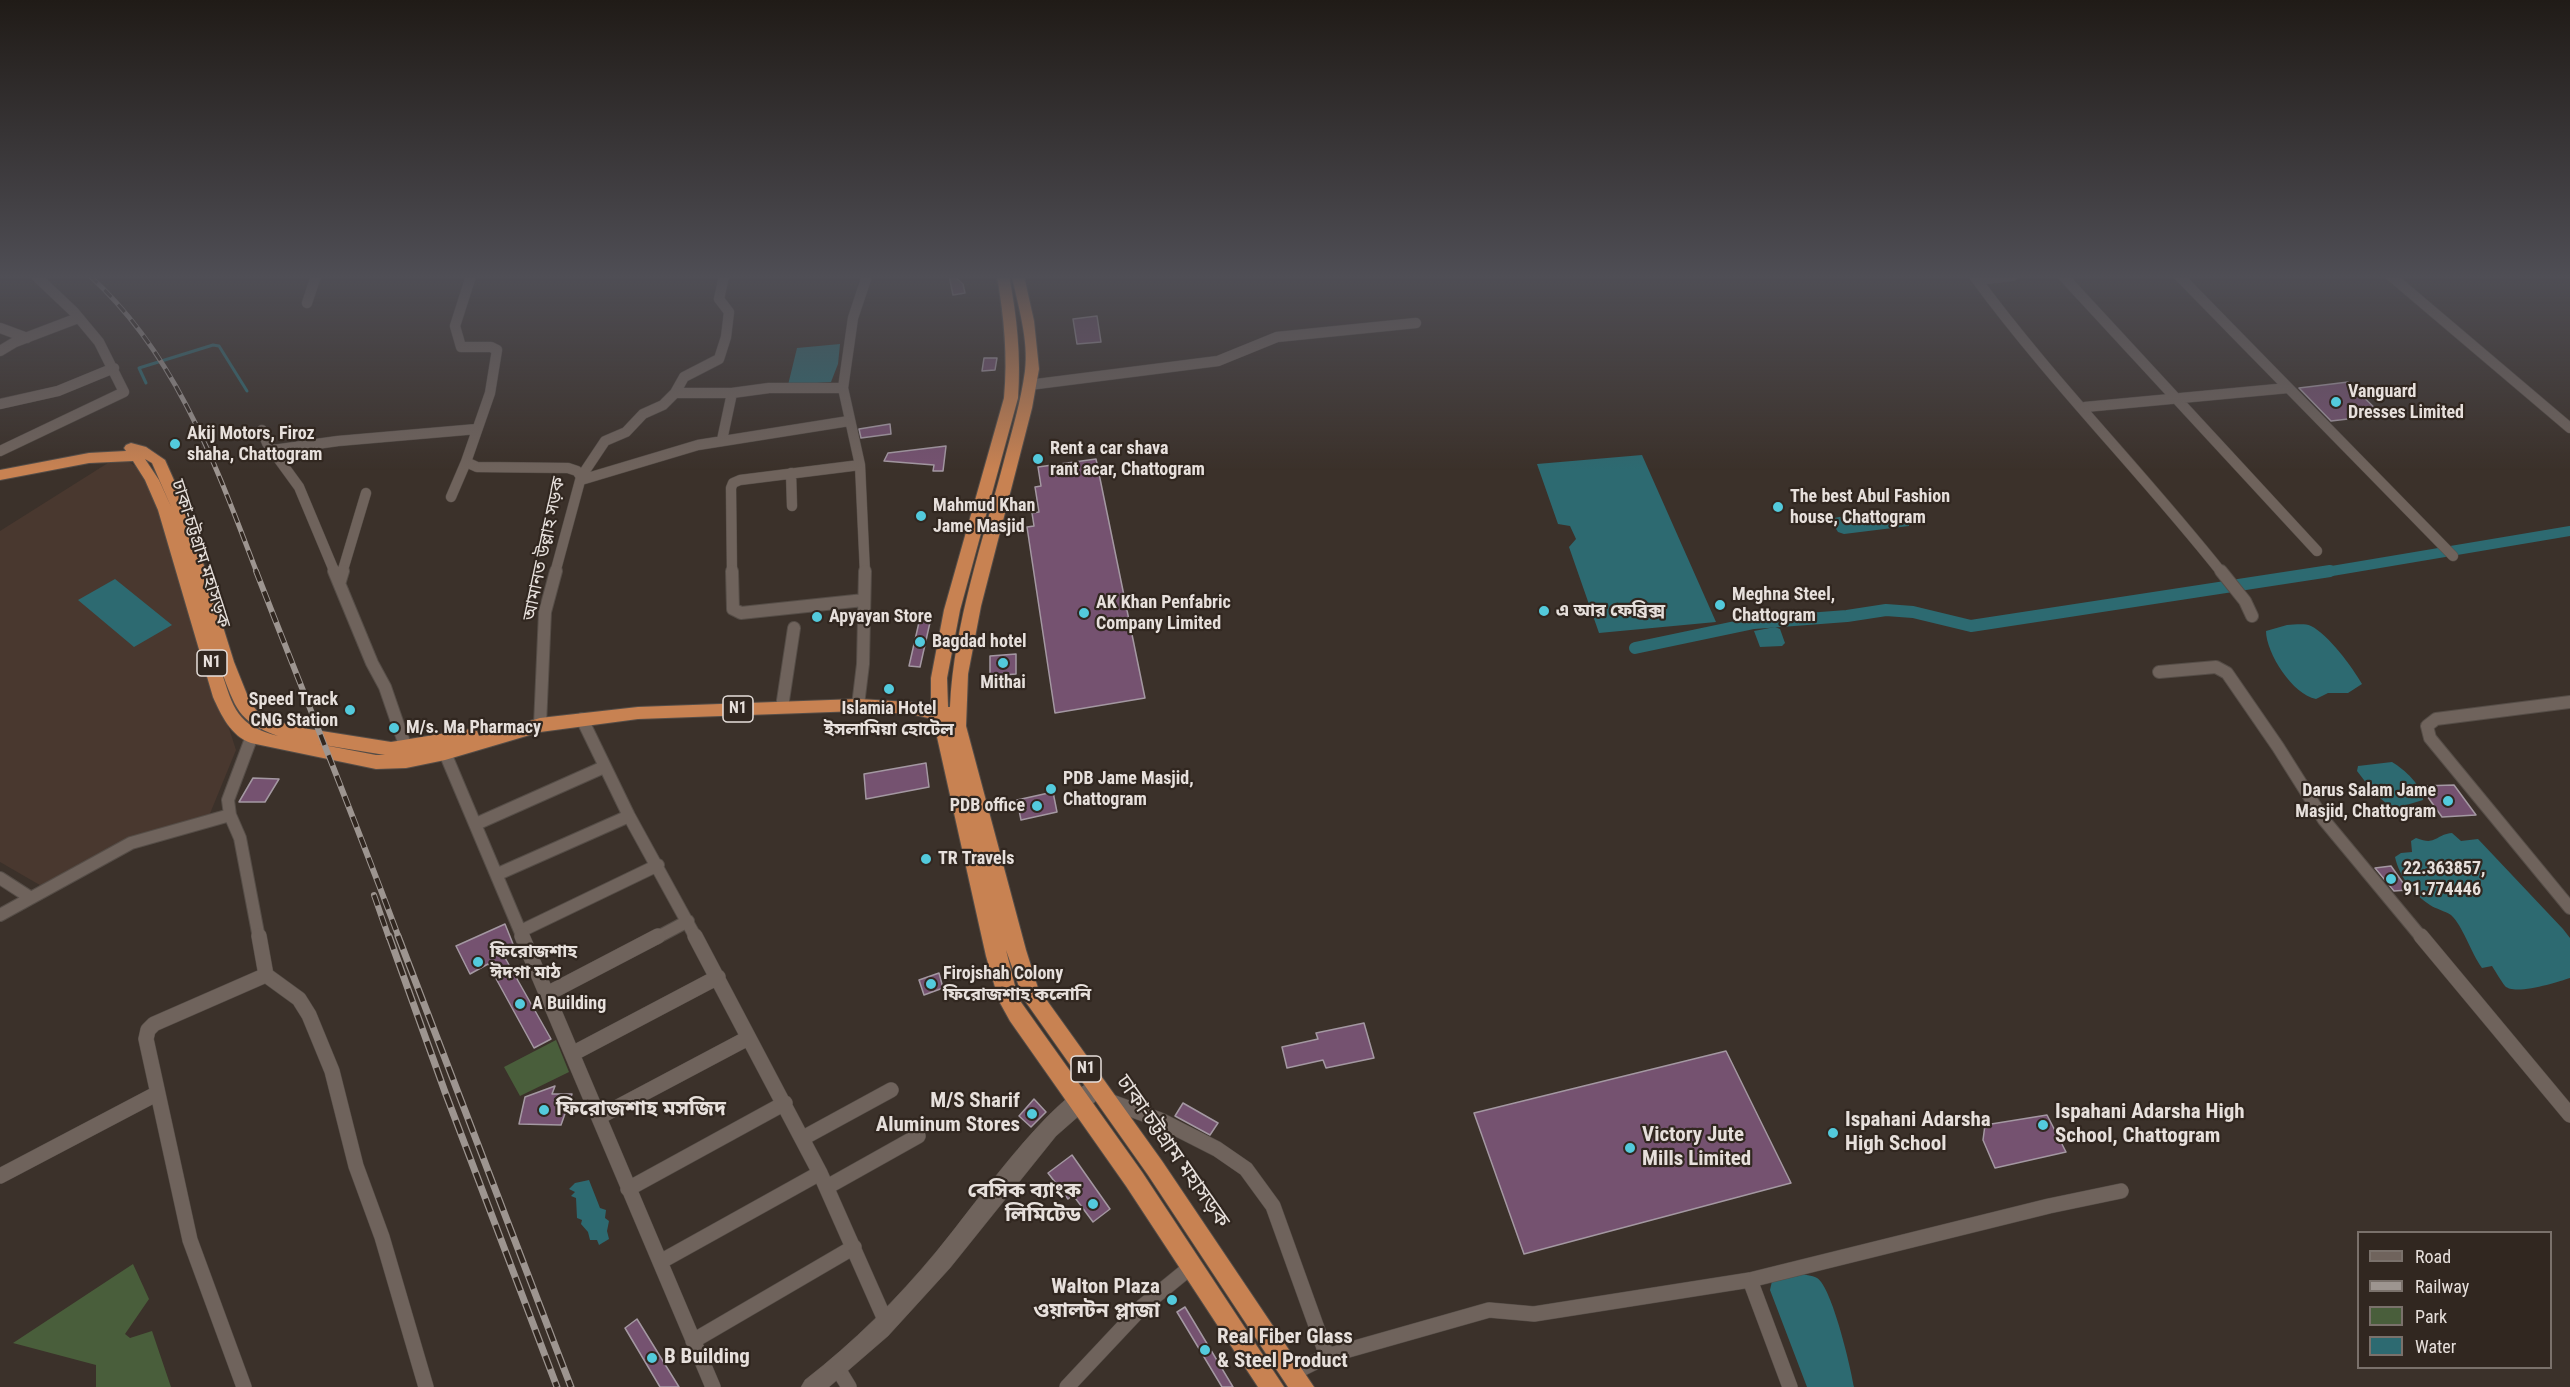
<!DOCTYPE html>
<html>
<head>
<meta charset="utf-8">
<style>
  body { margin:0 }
  #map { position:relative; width:2570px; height:1387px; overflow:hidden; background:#3b312a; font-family:"Roboto Condensed",sans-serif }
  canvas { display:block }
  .legend { position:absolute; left:2357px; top:1231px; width:195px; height:138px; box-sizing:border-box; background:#312720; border:2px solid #7a716b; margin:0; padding:8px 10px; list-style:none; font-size:18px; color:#e7e0dc }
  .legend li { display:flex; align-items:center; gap:12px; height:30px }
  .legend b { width:30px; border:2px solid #7a716b }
</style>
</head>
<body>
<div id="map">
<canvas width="2570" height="1387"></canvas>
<ul class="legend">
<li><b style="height:8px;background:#6f635c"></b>Road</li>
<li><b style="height:8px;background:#9d9590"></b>Railway</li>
<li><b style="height:16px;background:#495e3b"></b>Park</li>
<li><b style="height:16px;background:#2d6a71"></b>Water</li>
</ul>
</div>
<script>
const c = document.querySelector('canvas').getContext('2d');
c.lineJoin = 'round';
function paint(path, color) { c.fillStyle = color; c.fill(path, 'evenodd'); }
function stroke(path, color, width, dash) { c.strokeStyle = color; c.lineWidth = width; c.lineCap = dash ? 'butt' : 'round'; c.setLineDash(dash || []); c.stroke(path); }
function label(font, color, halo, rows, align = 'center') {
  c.font = font + ' "Roboto Condensed","Noto Sans Bengali",sans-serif'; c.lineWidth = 4.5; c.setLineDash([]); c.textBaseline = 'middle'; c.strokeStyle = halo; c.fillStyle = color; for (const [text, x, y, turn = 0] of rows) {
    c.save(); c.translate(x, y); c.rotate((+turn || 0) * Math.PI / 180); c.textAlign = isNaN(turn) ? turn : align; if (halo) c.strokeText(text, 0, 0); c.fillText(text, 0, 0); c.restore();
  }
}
const built = new Path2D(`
  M119,456L137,467L156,502L236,750L209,816L127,838L45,888L0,862V531Z`);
const green = new Path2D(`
  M556,1040L569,1072L520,1096L504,1067Z
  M133,1264L149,1299L125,1334L130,1338L152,1331L171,1387H96V1365L13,1343Z`);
const water = new Path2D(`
  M840,344L838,364L831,382L788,385L797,348Z
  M1642,455L1716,622L1599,633L1569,547L1576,539L1570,526L1558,524L1537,464Z
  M1894,512C1902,513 1911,517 1909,526L1844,534L1838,532L1833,524L1834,518L1839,517Z
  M115,579L172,625L134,647L78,600Z
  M2287,625C2294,625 2304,623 2311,626C2328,634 2353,668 2362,684L2348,693H2328L2316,699C2293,695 2266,653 2266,631Z
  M1775,627L1780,629L1785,643L1782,646L1760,647L1754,631Z
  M2392,762C2404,769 2423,786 2423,800L2393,809L2374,793L2357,771L2358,766Z
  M2452,833L2461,841L2478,839L2563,929L2570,938V978C2558,982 2514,996 2505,986C2501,981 2496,972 2492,966L2482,968C2471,953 2463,926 2451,915C2445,911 2436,909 2430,905C2413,894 2399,876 2395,857L2401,853L2412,852L2411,841L2416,838C2437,846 2434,835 2452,833Z
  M589,1180L600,1208L606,1210L605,1218L609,1221L607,1231L609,1239L599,1245L597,1240H590L588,1232L581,1224L582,1220L577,1218L576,1198L571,1196L575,1192L569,1189L575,1183Z
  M1799,1273C1804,1275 1812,1275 1817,1278C1832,1287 1851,1368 1854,1387H1807L1770,1290L1772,1281Z`);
const stream = new Path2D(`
  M146,383L139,368L213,345L219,346L247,391`);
const canalFar1 = new Path2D(`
  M2320,573L2570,531`);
const canal = new Path2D(`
  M1635,648L1754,623L1847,616L1886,610L1913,612L1971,626L2330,571`);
const building = new Path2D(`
  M949,276H954L963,284L965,293L953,295Z
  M1097,316L1101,342L1077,344L1073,319Z
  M984,358H997L995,370L982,371Z
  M2348,382L2382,415L2331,421L2299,388Z
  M890,424L891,434L861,438L859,429Z
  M946,446L943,471H933L934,465L884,461L888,453Z
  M1096,459L1145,698L1055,713L1027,527L1034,526L1032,513L1039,512L1035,487L1041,486L1038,467Z
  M920,618H931L920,667L909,666Z
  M1016,654V674L990,676V656Z
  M926,763L929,787L866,799L864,774Z
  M253,778L279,779L265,802H239Z
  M2454,785L2476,815L2442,817L2420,786Z
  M1053,792L1057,812L1021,820L1017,800Z
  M2391,866L2408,890L2394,891L2375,868Z
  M505,924L515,949L504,956L551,1039L534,1048L488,964L470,974L456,946Z
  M939,973L943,988L924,995L919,980Z
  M1364,1023L1374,1058L1326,1068L1323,1060L1287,1068L1282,1047L1318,1039L1316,1033Z
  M1726,1051L1791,1183L1524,1254L1474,1113Z
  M555,1086L552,1094H572L561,1125L519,1124L525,1097Z
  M1034,1099L1046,1112L1031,1127L1019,1116Z
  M1183,1103L1218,1123L1210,1135L1175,1116Z
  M2047,1115L2066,1152L1995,1168L1983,1140L1985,1125Z
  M1072,1155L1110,1209L1093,1222L1073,1195L1068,1199L1048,1173Z
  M1185,1307L1233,1387H1222L1177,1312Z
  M637,1319L679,1387H660L625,1328Z`);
const minorFar2 = new Path2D(`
  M471,276L455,326L461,347H491L497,350L490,393L466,462L477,467L568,468L577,471L581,477L555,573
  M1974,276C2050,380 2142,472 2222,573
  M2063,276L2317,551
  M2179,276L2453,556
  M2391,276L2570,428
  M1977,280L2012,276
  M307,303L316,276
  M0,328L27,338
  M0,351L15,342L78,318
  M1029,385L1218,361L1277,337L1416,323
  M675,393L684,377L719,359L726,337L729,312L719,299L724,276
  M732,393L769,388H843
  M0,404L58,391L114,368
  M2085,407L2288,388
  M262,430L267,443L299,487L335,573
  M273,450L338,441L477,429
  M0,451L124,392L99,342L74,312L36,276
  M791,473L792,506
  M581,477L605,441L626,432L643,414L663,405L675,393H732L722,440
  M581,480L698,445L849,421
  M451,497L466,462
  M342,573L366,493
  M732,573L731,488L733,483L740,480L860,465
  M865,573L860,465L843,388L853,318L867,276`);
const minorFar1 = new Path2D(`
  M334,571L372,663L385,687L406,748
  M732,571L733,609L741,613L864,600
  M2221,571L2245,601L2252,616
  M340,581L343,571
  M2159,672L2216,667L2227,673L2278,747L2324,820L2422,938
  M2570,702L2436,719L2427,726L2430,738L2570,908
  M858,705L863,664L865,571
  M782,707L794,628
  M582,719L629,816L696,938
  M258,720L228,800L230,815L240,838L259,938
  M540,725L545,612L556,571
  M445,753L523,938
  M476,824L604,767
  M498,874L629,816
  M0,878L31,898
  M0,915L131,843L230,815
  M521,931L658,865
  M656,938L688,921`);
const minor = new Path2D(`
  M259,936L266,975L299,999L309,1015L332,1071L356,1166L382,1237L426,1387
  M522,936L713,1387
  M695,936L820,1173L886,1322
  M2421,936L2570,1115
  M547,994L658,936
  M572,1054L718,977
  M1109,1101L1160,1120L1217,1149L1246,1169L1273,1206L1327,1356
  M599,1117L748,1038
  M803,1138L891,1090
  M0,1176L156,1094
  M827,1187L918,1136
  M628,1189L785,1103
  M660,1262L820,1173
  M1750,1280L1790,1387
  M693,1341L854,1247
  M838,1369L849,1387
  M1293,1373L1327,1356L1489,1310L1534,1314L1750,1280L2049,1206L2121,1191
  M244,1387L190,1240L146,1039L148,1030L154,1024L266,975
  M1067,1387L1143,1306L1192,1266`);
const tertiary = new Path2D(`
  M1098,1078L1105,1081L1107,1087L1105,1093L1056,1136L950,1268L888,1336L829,1387H801L805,1380C854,1342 897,1299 936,1252C973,1208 1048,1098 1098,1078Z`);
const trunk = new Path2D(`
  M997,276H1009C1017,317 1021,356 1018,398L960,610L947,678L948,707H950C954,623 983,541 1004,461C1012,431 1021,401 1025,371C1029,340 1018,306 1012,276H1024L1034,321L1039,369L1032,408L981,606L968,674L966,726L1026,950L1038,988L1162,1161L1314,1387H1288L1148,1175L1023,998L1006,950L965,786L1018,998L1142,1172L1284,1387H1258L1126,1186L1010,1021L999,1001L986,956L933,719L910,714L858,711L638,719L540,732L445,760L406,768L376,769L251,743C231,736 221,715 213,697L158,510L145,480L133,461L89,463L0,480V470L89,453L126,451L124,448L126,445L131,443L146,447L165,460L185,505L234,662L250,702L257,711L290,726L391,742L471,729L477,731L479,736L540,718L638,707L858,699L910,702L931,706V678L944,610L1004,398C1008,356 1004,317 997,276ZM145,459L152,463L172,509L159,480ZM221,670C236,708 237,721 278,736C237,726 233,708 221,670ZM318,744L385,755H376Z`);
const railFar2 = new Path2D(`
  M90,276C177,355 216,466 257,573`);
const railFar1 = new Path2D(`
  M256,571C304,694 353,815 399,938
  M374,895L389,938`);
const rail = new Path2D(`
  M389,936L445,1092L557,1387
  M398,936L571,1387`);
const markers = [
  [2336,402,6,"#53cadc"],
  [175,444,6,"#53cadc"],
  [1038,459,6,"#53cadc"],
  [1778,507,6,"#53cadc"],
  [921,516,6,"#53cadc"],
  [1720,605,6,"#53cadc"],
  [1544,611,6,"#53cadc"],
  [1084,613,6,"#53cadc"],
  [817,617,6,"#53cadc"],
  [920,642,6,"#53cadc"],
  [1003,663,6,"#53cadc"],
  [889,689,6,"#53cadc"],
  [350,710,6,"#53cadc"],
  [394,728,6,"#53cadc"],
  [1051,789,6,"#53cadc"],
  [2448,801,6,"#53cadc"],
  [1037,806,6,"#53cadc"],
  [926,859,6,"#53cadc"],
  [2391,879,6,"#53cadc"],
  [478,962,6,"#53cadc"],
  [931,984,6,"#53cadc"],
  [520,1004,6,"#53cadc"],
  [544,1110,6,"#53cadc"],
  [1032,1114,6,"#53cadc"],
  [2043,1125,6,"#53cadc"],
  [1833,1133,6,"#53cadc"],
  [1630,1148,6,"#53cadc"],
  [1093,1204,6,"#53cadc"],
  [1172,1300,6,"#53cadc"],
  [1205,1350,6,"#53cadc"],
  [652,1358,6,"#53cadc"]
];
const shields = [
  [212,663,30],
  [738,709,30],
  [1086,1069,30]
];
const shieldNames = [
  ["N1",212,663],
  ["N1",738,709],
  ["N1",1086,1069]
];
const poiNames = [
  ["Vanguard",2348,392],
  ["Dresses Limited",2348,413],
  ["Akij Motors, Firoz",187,434],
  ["shaha, Chattogram",187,455],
  ["Rent a car shava",1050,449],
  ["rant acar, Chattogram",1050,470],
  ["The best Abul Fashion",1790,497],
  ["house, Chattogram",1790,518],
  ["Mahmud Khan",933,506],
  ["Jame Masjid",933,527],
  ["Meghna Steel,",1732,595],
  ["Chattogram",1732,616],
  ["AK Khan Penfabric",1096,603],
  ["Company Limited",1096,624],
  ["এ আর ফেব্রিক্স",1556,611],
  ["Apyayan Store",829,617],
  ["Bagdad hotel",932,642],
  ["Mithai",1003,683,"center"],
  ["Speed Track",338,700,"right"],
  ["CNG Station",338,721,"right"],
  ["Islamia Hotel",889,709,"center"],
  ["ইসলামিয়া হোটেল",889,730,"center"],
  ["M/s. Ma Pharmacy",406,728],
  ["PDB Jame Masjid,",1063,779],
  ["Chattogram",1063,800],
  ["Darus Salam Jame",2436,791,"right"],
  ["Masjid, Chattogram",2436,812,"right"],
  ["PDB office",1025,806,"right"],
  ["TR Travels",938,859],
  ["22.363857,",2403,869],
  ["91.774446",2403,890],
  ["ফিরোজশাহ",490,952],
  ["ঈদগা মাঠ",490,973],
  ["Firojshah Colony",943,974],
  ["ফিরোজশাহ কলোনি",943,995],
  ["A Building",532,1004]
];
const streetNames = [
  ["আমানত উল্লাহ সড়ক",545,549,-78],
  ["ঢাকা-চট্টগ্রাম মহাসড়ক",200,554,72]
];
const nearPoinames = [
  ["M/S Sharif",1020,1102,"right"],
  ["Aluminum Stores",1020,1126,"right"],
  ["ফিরোজশাহ মসজিদ",556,1110],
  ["Ispahani Adarsha High",2055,1113],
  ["School, Chattogram",2055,1137],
  ["Ispahani Adarsha",1845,1121],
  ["High School",1845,1145],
  ["Victory Jute",1642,1136],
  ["Mills Limited",1642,1160],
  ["বেসিক ব্যাংক",1081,1192,"right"],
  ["লিমিটেড",1081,1216,"right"],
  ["Walton Plaza",1160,1288,"right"],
  ["ওয়ালটন প্লাজা",1160,1312,"right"],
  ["Real Fiber Glass",1217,1338],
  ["& Steel Product",1217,1362],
  ["B Building",664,1358]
];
const nearStreetnames = [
  ["ঢাকা-চট্টগ্রাম মহাসড়ক",1172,1152,55]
];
paint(built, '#49382f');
paint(green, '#495e3b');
paint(water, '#2d6a71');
stroke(stream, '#2d6a71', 3);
stroke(canalFar1, '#2d6a71', 10);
stroke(canal, '#2d6a71', 12);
paint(building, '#755270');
stroke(building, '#a498a2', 1.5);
stroke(minorFar2, '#554d47', 11);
stroke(minorFar1, '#554d47', 14);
stroke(minor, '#554d47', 16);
stroke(tertiary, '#554d47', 1);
stroke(trunk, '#554d47', 2);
stroke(minorFar2, '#6f635c', 10);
stroke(minorFar1, '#6f635c', 12);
stroke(minor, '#6f635c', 15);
paint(tertiary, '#6f635c');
paint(trunk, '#c88252');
stroke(railFar2, '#9d9590', 5);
stroke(railFar1, '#9d9590', 6);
stroke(rail, '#9d9590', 7);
stroke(railFar2, '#312720', 3, [10]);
stroke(railFar1, '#312720', 4, [11]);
stroke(rail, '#312720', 4.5, [14]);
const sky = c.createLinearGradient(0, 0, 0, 470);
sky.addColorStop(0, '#201b17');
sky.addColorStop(0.59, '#4f4e55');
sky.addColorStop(1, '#4f4e5500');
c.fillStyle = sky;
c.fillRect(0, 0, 2570, 470);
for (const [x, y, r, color] of markers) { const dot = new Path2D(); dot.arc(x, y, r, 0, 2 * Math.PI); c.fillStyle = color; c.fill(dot); stroke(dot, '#312720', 2); }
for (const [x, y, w] of shields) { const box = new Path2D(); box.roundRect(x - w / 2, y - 13, w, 26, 4.5); c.fillStyle = '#312720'; c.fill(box); stroke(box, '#e7e0dc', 1.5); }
label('bold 16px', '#e7e0dc', null, shieldNames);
label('bold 18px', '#e7e0dc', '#312720', poiNames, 'left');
label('18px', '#e7e0dc', '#312720', streetNames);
label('bold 21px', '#e7e0dc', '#312720', nearPoinames, 'left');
label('21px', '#e7e0dc', '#312720', nearStreetnames);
</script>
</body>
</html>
